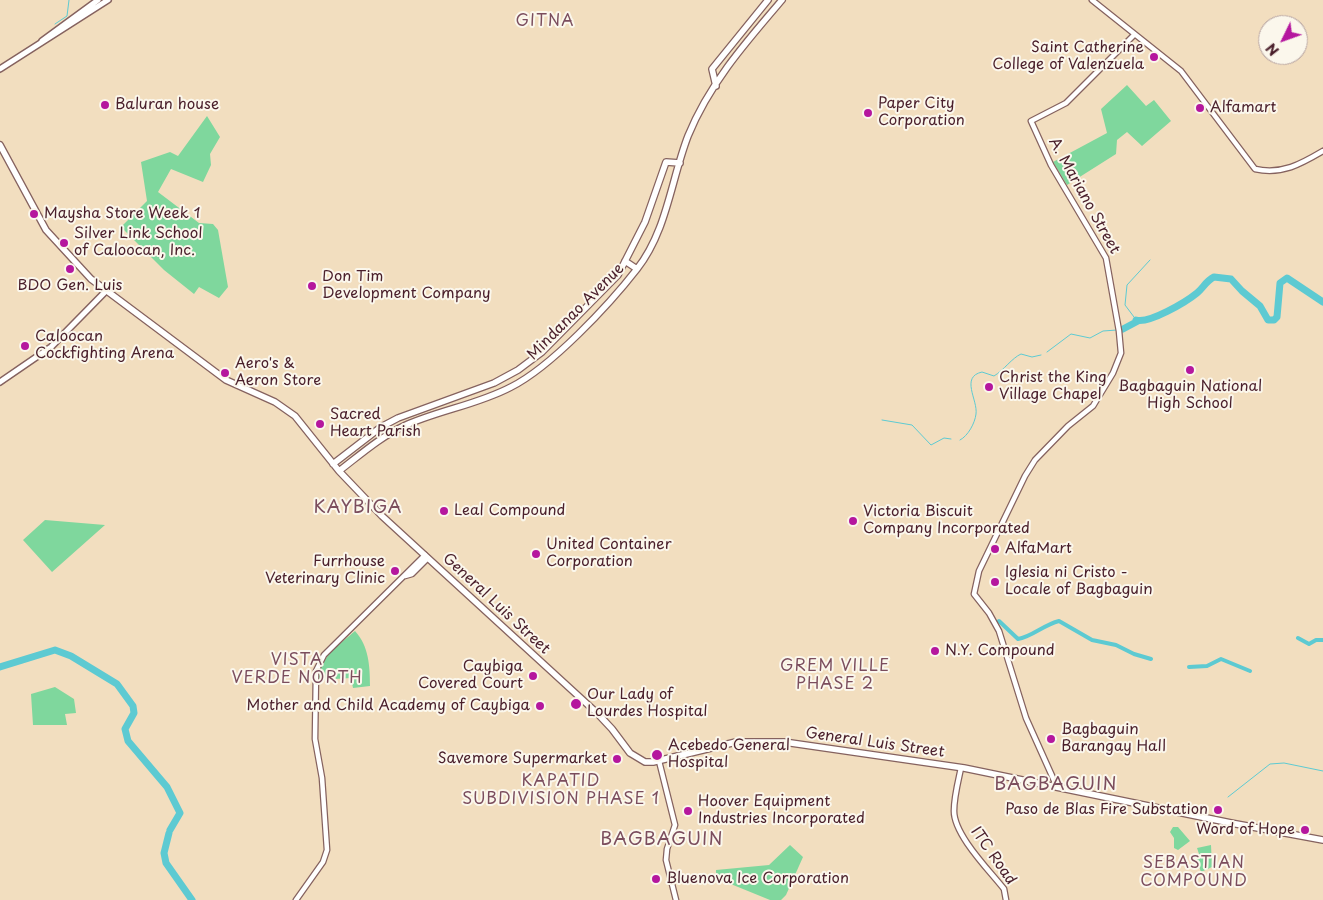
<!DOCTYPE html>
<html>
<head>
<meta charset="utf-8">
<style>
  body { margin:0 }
  #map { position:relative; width:1323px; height:900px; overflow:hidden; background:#f2debf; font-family:"Playpen Sans",sans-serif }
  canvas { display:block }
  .north { position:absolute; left:1258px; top:15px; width:50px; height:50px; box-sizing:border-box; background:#fbf7ec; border:1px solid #b4a19f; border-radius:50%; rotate:228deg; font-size:14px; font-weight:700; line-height:20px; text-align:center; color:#4a1f2b }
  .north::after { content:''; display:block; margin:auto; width:18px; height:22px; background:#b5179e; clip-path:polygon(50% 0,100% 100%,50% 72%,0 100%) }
</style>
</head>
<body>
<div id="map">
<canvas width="1323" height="900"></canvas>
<div class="north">N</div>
</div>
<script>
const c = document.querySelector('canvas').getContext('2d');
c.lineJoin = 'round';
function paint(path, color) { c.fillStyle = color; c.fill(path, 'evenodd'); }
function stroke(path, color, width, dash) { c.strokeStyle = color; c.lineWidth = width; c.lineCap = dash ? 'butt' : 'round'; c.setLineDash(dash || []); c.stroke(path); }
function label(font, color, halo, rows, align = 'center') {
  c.font = font + ' "Playpen Sans",sans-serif'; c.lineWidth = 4; c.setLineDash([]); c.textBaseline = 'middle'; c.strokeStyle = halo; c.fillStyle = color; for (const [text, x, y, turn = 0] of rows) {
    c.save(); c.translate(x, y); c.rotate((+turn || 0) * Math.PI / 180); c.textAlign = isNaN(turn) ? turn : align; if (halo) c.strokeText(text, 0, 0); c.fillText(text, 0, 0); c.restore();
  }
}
const green = new Path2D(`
  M1127,85L1146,106L1154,100L1171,121L1142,146L1127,132L1117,140L1116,154L1067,185L1053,162L1107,133L1101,109Z
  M207,116L220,137L210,154L211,165L203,182L171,169L158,192L199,223L213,224L218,230L228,287L219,298L199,287L194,294L164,270L121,227L147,201L141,162L170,152L178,156Z
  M45,520L105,525L52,572L23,540Z
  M355,631C369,646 370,667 370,686L353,688L351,678L319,680C319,657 339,645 355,631Z
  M55,687L74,699L76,713L65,714L67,725H33L31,694Z
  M1173,827H1178L1190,841L1178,850L1174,848V838L1170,832Z
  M790,845L803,857L786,895L781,900H770L716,878V870L769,865Z
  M1211,845L1212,867L1201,872L1196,858L1200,857L1197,848Z`);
const stream = new Path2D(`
  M55,24L67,16L69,0
  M1134,317L1125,305L1127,285L1150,260
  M1047,352L1071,334L1090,338L1103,331L1117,330
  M882,420L912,425L931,445L944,438L951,439
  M960,440C968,436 975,423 976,414C978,400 960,377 982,372L994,376C1004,370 1012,358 1021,354L1032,357L1041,355
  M1228,797L1270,764L1284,763L1323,771`);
const canal = new Path2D(`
  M999,621L1018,639C1032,637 1043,625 1059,621L1092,640L1116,645L1134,654L1151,659
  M1298,638L1309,644L1316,640H1323
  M1189,667L1207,666L1221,659L1250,671`);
const river = new Path2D(`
  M1136,320C1149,324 1186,302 1197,293C1203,288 1206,281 1214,277L1231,279L1242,291L1260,306L1268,320H1274L1277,317L1280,283L1287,278L1323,302
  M1123,329L1138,321
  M0,667L55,650L71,656L117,684L133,706L134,713L125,729L128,741L167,787L180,813L170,830
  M169,833L164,853L166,863L192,900`);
const tertiary = new Path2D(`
  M1092,0L1181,71L1255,169C1282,175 1301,164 1323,151
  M405,576L412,574L428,558
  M659,761L675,825L667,849L666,860L676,900
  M961,768C958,782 954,797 954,811C954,835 989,870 1004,889L1006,900
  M1057,787L1026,718L999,631L989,613L974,594L979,571L1025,476L1035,460L1068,426L1093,406L1113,373L1121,353L1119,331L1106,258L1051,165L1031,121L1066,103L1134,35
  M296,900L323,862L327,850L322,778L315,739L316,671L324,655L425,555`);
const secondary = new Path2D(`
  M42,41L98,0
  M0,69L108,0
  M0,382L51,347L106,291`);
const primary = new Path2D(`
  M716,86L712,69L768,0
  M0,145L46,230L91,279L226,380L275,402L295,416L339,471L382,516L598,714L612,729L630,753L645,762H653L736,742H784L964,768L1231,823L1323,840
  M625,261L637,269
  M333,464L381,427L398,418L494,383L518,370L542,352L618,275L645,222L666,162L680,163
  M339,471C360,455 380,437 404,426C439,410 477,405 511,387C551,367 609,305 637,269C667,231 671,180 688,136C709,84 746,42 782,0`);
const markers = [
  [1154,57,5,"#b5179e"],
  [105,105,5,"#b5179e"],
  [1200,108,5,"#b5179e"],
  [868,113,5,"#b5179e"],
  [34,214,5,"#b5179e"],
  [64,243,5,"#b5179e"],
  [70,269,5,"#b5179e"],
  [312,286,5,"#b5179e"],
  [25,346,5,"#b5179e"],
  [1190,370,5,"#b5179e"],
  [225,373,5,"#b5179e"],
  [989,387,5,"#b5179e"],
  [320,424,5,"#b5179e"],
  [444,511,5,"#b5179e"],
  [853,521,5,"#b5179e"],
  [995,549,5,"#b5179e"],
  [536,554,5,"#b5179e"],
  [395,571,5,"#b5179e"],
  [995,582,5,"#b5179e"],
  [935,651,5,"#b5179e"],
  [533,676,5,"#b5179e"],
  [576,704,6,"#b5179e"],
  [540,706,5,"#b5179e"],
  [1051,739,5,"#b5179e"],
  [657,755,6,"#b5179e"],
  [617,759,5,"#b5179e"],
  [1218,810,5,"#b5179e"],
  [688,811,5,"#b5179e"],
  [1305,830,5,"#b5179e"],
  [656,879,5,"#b5179e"]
];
const poiNames = [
  ["Saint Catherine",1144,48,"right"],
  ["College of Valenzuela",1144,65,"right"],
  ["Paper City",878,104],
  ["Corporation",878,121],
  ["Baluran house",115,105],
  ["Alfamart",1210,108],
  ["Maysha Store Week 1",44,214],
  ["Silver Link School",74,234],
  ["of Caloocan, Inc.",74,251],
  ["Don Tim",322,277],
  ["Development Company",322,294],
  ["BDO Gen. Luis",70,286,"center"],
  ["Caloocan",35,337],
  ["Cockfighting Arena",35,354],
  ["Aero's &",235,364],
  ["Aeron Store",235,381],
  ["Christ the King",999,378],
  ["Village Chapel",999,395],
  ["Bagbaguin National",1190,387,"center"],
  ["High School",1190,404,"center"],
  ["Sacred",330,415],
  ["Heart Parish",330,432],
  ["Leal Compound",454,511],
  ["Victoria Biscuit",863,512],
  ["Company Incorporated",863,529],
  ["United Container",546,545],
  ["Corporation",546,562],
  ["AlfaMart",1005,549],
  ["Furrhouse",385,562,"right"],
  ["Veterinary Clinic",385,579,"right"],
  ["Iglesia ni Cristo -",1005,573],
  ["Locale of Bagbaguin",1005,590],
  ["N.Y. Compound",945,651],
  ["Caybiga",523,667,"right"],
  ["Covered Court",523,684,"right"],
  ["Our Lady of",587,695],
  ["Lourdes Hospital",587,712],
  ["Mother and Child Academy of Caybiga",530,706,"right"],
  ["Bagbaguin",1061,730],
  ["Barangay Hall",1061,747],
  ["Acebedo General",668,746],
  ["Hospital",668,763],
  ["Savemore Supermarket",607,759,"right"],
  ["Hoover Equipment",698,802],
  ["Industries Incorporated",698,819],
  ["Paso de Blas Fire Substation",1208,810,"right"],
  ["Word of Hope",1295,830,"right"],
  ["Bluenova Ice Corporation",666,879]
];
const streetNames = [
  ["A. Mariano Street",1084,196,61],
  ["Mindanao Avenue",576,312,-45],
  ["General Luis Street",496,604,43],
  ["General Luis Street",875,743,8],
  ["ITC Road",993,856,55]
];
const neighbourhoodNames = [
  ["GITNA",545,22],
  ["VISTA",297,661],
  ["VERDE NORTH",297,679],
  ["GREM VILLE",835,667],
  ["PHASE 2",835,685],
  ["KAPATID",561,782],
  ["SUBDIVISION PHASE 1",561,800],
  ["SEBASTIAN",1194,864],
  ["COMPOUND",1194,882]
];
const quarterNames = [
  ["KAYBIGA",358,508],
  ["BAGBAGUIN",1056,785],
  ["BAGBAGUIN",662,840]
];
paint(green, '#7fd79d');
stroke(stream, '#5dcad2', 1);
stroke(canal, '#5dcad2', 4);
stroke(river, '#5dcad2', 7);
stroke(tertiary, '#85625f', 7);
stroke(secondary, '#85625f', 8);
stroke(primary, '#85625f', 8);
stroke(tertiary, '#fff', 4.5);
stroke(secondary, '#fff', 5);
stroke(primary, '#fff', 5.5);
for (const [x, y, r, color] of markers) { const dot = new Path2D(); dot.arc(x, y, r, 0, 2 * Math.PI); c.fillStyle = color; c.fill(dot); stroke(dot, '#fbf7ec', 2); }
label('15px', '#4a1f2b', '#fbf7ec', poiNames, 'left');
label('15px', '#4a1f2b', '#fbf7ec', streetNames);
c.letterSpacing = '1px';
label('16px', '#7b4d5d', '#fbf7ec', neighbourhoodNames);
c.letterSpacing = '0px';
c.letterSpacing = '1px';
label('18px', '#7b4d5d', '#fbf7ec', quarterNames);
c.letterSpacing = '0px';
</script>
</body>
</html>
